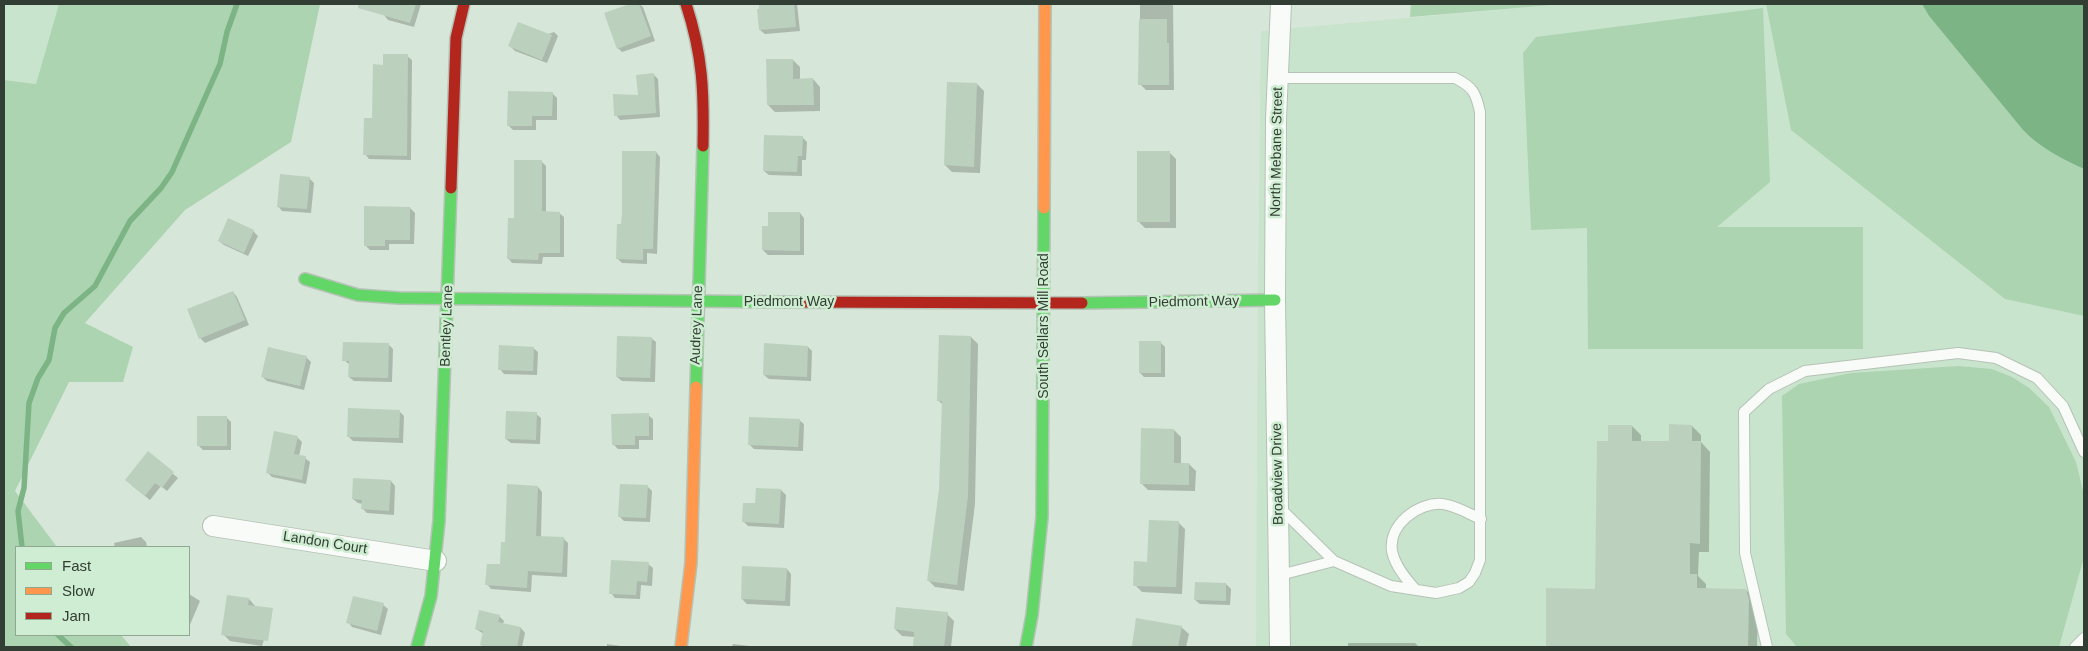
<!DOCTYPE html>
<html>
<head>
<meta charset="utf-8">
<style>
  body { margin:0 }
  #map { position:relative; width:2088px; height:651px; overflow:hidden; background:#d6e6d8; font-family:Arial,sans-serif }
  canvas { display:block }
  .frame { position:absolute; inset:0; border:5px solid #323e33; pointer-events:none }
  .legend { position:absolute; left:15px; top:546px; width:175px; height:90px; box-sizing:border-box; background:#cfedd2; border:1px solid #90a792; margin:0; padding:6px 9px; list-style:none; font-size:15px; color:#323e33 }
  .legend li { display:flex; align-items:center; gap:10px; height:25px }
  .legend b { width:25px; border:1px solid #90a792 }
</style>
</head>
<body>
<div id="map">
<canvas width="2088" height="651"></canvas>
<div class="frame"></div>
<ul class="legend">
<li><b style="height:6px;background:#63d668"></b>Fast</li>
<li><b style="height:6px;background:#ff974d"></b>Slow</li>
<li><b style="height:6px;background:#b3261e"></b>Jam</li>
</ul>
</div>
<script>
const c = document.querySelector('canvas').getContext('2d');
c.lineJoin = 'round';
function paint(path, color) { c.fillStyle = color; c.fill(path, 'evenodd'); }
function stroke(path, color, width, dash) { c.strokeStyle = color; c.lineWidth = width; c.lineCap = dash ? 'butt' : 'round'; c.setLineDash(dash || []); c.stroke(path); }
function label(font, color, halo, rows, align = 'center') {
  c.font = font + ' Arial,sans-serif'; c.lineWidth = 5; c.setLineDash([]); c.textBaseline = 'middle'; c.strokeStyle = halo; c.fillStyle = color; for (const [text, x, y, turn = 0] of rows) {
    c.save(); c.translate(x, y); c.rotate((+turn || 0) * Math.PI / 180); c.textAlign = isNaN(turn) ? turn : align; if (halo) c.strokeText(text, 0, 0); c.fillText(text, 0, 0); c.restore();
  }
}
const built = new Path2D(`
  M4,4H59L36,84L4,80Z
  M1564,4H1766L1791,130L2005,299L2084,316V647H1256L1258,285L1261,31Z`);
const green = new Path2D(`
  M59,4H320L291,142L185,210L85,323L133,347L123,382H69L15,491L57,547H16V635H121L131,647H4V80L36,84Z
  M1411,4H1564L1410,17Z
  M1766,4H1922L1929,16L2023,130C2040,148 2062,159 2084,169V316L2005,299L1791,130Z
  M1763,8L1770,182L1717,227H1863V349H1588L1587,228L1531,230L1523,53L1536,37Z
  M1958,366L1992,369L2012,377L2029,388L2049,407L2076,462L2084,495V557L2059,647H1797L1786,634L1782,396L1799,384L1851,373Z`);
const water = new Path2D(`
  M1922,4H2084V169C2062,159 2040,148 2023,130L1929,16Z`);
const shadow = new Path2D(`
  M387,4H421L414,27L388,20L384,15Z
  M634,4H639L643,7L655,41L622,52L618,48L606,14Z
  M759,4H797L800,31L765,34L760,30Z
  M1140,4H1173L1174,90H1146L1140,84Z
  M554,32L558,36L547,63L515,51L511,47Z
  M407,56L412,60L411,160L369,159L365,154L384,66Z
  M793,60L800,67V80L813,79L820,87V111L775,112L768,105Z
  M654,75L658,79L660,117L620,120L616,115L639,96Z
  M977,84L984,91L980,173L952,172L945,165Z
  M553,94L557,98V120H536V130H513L508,125Z
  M802,137L807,142L806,160H802V176L769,175L764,171Z
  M656,152L660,157L657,254L647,253V264L622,263L617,258L622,226Z
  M1169,152L1176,159V228H1145L1138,221Z
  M542,162L546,166V212L559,213L564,217V257H543L542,264L512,263L508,258L515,219Z
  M309,178L314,183L311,213L282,211L278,206Z
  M410,208L415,213L414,244H389V250H370L365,245Z
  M800,213L804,218V255H768L763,250L769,227Z
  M253,231L258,236L248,256L224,245L219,241Z
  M233,292L237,297L249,325L205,343L201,339L189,310Z
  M971,337L978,344L975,504L964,591L935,587L928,580L940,489L943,405L938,400Z
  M651,338L656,342L655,382L622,381L617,377Z
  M1160,342L1165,347V377H1144L1140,373Z
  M389,345L393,349L392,382L354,381L349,377L350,365L344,360Z
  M808,347L812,351L811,381L769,379L764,375Z
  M533,348L538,352L537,375L504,374L500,369Z
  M306,357L311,362L304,390L267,381L262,376Z
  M399,411L404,416L403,443L353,441L348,436Z
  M536,414L541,418L540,444L511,443L506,439Z
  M648,415L653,419V440H639V449H618L613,444Z
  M226,417L231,422V450H203L198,445Z
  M799,420L804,424L803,451L754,449L749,444Z
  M1632,426L1641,435V442H1670L1692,426L1701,435V442L1710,452L1709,552H1699L1698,576L1706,584V590H1746L1755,599L1758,610L1757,647H1547V590L1596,591L1609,442Z
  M1174,430L1181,437V464H1189L1196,471L1195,491L1148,490L1141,483Z
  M297,437L302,442L299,456L305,458L310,462L306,484L272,477L267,472Z
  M148,453L178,478L167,491L161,486L150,500L131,485Z
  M391,481L395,486L394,515L367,513L363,509V504L358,503L353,499Z
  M647,486L652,491L650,522L624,521L619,516Z
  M538,487L542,492L541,537L563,538L568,543L567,577L532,575L531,592L491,589L487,584L501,566L506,544Z
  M781,490L786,495L784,528L748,526L743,521Z
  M1178,522L1185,529L1182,594L1142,592L1135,585Z
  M141,537L146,542L147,547H115L114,543Z
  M648,564L653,568L652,586L641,585L640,599L615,598L611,593Z
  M787,569L791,574L790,606L747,604L742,599Z
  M1226,584L1231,589L1230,605L1200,604L1195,600Z
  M189,594L200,601L189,627Z
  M249,599L256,607L272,615L262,646L230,641L223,634Z
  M383,605L388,609L381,635L352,627L348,622Z
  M947,614L954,621L951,647H914L915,637L902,636L895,629Z
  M499,616L504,621L503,624L521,628L525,633L522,647H484L481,644L484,634L476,629Z
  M1181,627L1189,634L1186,647H1135L1133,645Z
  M1348,643H1415L1419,647H1348Z
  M607,644L627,647H607Z
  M733,644L758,647H732Z`);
const stream = new Path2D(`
  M22,547L18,511L24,488L29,403L38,378L49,360L55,328L64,313L95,286L130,221L161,188L172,172L220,64L227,32L237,4
  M58,635L71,647`);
const building = new Path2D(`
  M358,4H416L410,23L358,8Z
  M630,4H639L651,36L617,49L604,13Z
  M759,4H794L796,27L759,30L757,9H759Z
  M1139,19H1167V43H1169V85H1138Z
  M518,22L552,35L542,60L508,46Z
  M383,54H408L407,156L363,155L364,118H372L373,64L383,65Z
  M766,59H793V79L813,78L814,105H767Z
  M654,73L656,113L614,116L613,94L638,95L636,75Z
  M947,82L977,83L974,167L944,165Z
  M508,91L553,92L552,116H532V126H507Z
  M764,135L803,136L802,156H798L797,172L763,171Z
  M622,151H656L653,249H643V260L616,259L617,224H621L622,213Z
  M1137,151H1170V222H1137Z
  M514,160H542V211L560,212V253H539L538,260L507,259L508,218H514Z
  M280,174L310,177L307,209L277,207Z
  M364,206L410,207V240H385V246H364Z
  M768,212H800V251L762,250V226H768Z
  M228,218L254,230L244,253L218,241Z
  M233,291L245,320L199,339L187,309Z
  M939,335L971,336L968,496L957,585L927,581L939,489L942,401H937Z
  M617,336L652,337L650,378L616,377Z
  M1139,341H1161V373H1139Z
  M343,342L389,343L388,378L348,377L349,361H342Z
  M764,343L808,346L807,377L763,375Z
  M499,345L534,347L533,371L498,370Z
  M268,347L307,356L300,386L261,377Z
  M348,408L400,410L399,438L347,437Z
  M506,411L537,412L536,440L505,439Z
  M649,413V436H635V445H612L611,414Z
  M197,416H227V446H197Z
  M749,417L800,419L798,447L748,445Z
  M1669,424L1692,425V441H1701L1700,544L1690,543V574H1697V588L1746,589L1749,600L1748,647H1546V588L1595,589L1597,441H1608V425H1632V441H1669Z
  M1141,428L1174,429V463H1189V485L1140,484Z
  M274,431L298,436L294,454L306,456L302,480L266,473Z
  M148,451L174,472L162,488L155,483L145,496L125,480Z
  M353,478L391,480L389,511L361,509L362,500L352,499Z
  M507,484L538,486L536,536L564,537L562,573L528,571L527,588L485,585L487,564H500L501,542H505Z
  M620,484L648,485L646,518L618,517Z
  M756,488L781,489L779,524L742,522L743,503H755Z
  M1149,520L1179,521L1176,587L1133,586L1134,561L1147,562Z
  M611,560L649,562L647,582L637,581L636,595L609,594Z
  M742,566L787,568L785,601L741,599Z
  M1195,582L1226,583V601L1194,600Z
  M227,595L249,598L248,605L273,608L268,641L221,635Z
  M353,596L384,603L377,631L346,623Z
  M896,607L948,612L944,647H913L914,632L894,629Z
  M479,610L500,615L498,622L521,627L517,647H490L480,645L483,631L475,629Z
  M1136,618L1182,626L1178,647L1132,646Z`);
const lane = new Path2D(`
  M1278,78H1455C1473,87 1476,93 1480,112V560L1475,573L1469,582L1459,588L1436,593L1391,586L1334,561L1280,508
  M1280,575L1334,561
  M1416,590C1406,579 1395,566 1392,551C1388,525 1418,502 1442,504C1455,505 1469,514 1481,519
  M1767,647L1745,553L1744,412L1769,389L1805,371L1958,353L1996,358L2037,378L2063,406L2084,452
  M2075,647L2084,638`);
const street = new Path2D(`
  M213,526L436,561
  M1280,647L1275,300L1276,119L1281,4`);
const fast = new Path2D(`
  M305,279L358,295L399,298L783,302
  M1082,303L1275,300
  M696,387L703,146
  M417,647L431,596L439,521L451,188
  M1026,647L1032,615L1042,517L1044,208`);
const slow = new Path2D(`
  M1044,208L1045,4
  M681,647L691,563L696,387`);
const jam = new Path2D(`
  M686,4C703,56 704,92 703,146
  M451,188L456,38L464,4
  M783,302L1082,303`);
const streetNames = [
  ["North Mebane Street",1277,152,-89],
  ["Piedmont Way",789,302],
  ["Piedmont Way",1194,302,-1],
  ["Audrey Lane",697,325,-88],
  ["Bentley Lane",447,326,-88],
  ["South Sellars Mill Road",1044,326,-90],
  ["Broadview Drive",1278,474,-91],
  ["Landon Court",325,543,9]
];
paint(built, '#c9e4cc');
paint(green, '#acd4b1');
paint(water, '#7cb485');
paint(shadow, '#0003');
stroke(stream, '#7cb485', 5.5);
paint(building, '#bbd1be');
stroke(lane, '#b5c2b6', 12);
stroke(street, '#b5c2b6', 22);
stroke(fast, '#b5c2b6', 14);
stroke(slow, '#b5c2b6', 14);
stroke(jam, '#b5c2b6', 14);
stroke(lane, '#f9fbf9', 10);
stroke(street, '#f9fbf9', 20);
stroke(fast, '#63d668', 11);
stroke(slow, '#ff974d', 11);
stroke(jam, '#b3261e', 11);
label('14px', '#323e33', '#cfedd2', streetNames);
</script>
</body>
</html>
